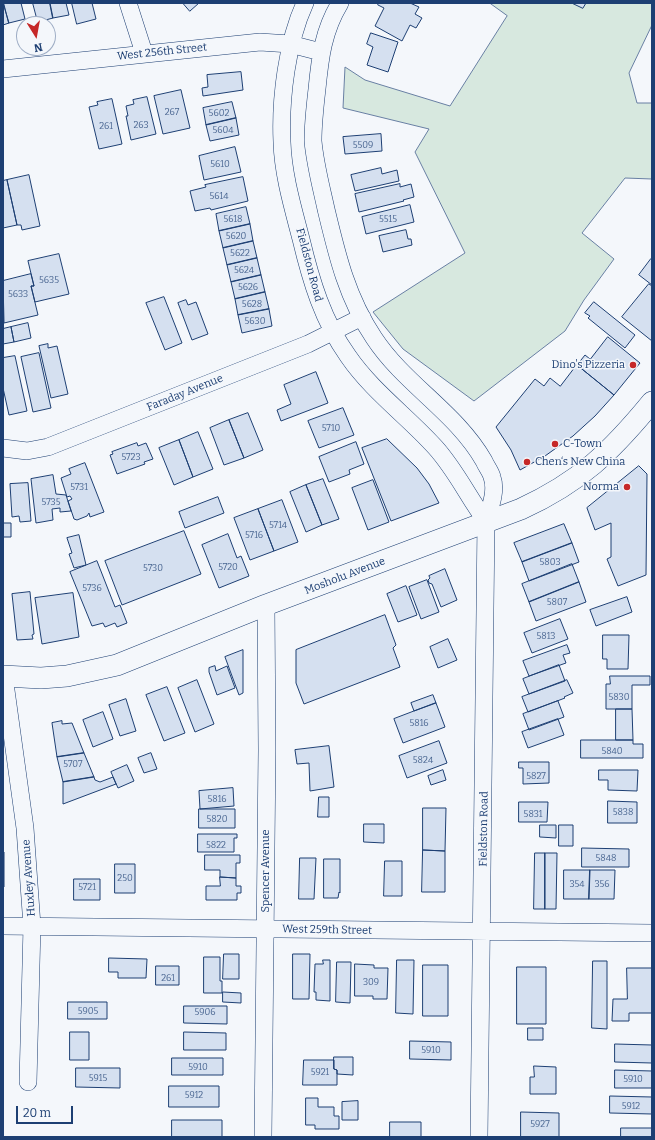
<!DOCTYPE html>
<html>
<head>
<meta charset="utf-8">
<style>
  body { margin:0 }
  #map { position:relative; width:655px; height:1140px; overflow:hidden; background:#f4f7fb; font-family:Bitter,serif }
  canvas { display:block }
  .frame { position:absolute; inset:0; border:4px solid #1d3f73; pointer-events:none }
  .north { position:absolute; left:16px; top:16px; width:40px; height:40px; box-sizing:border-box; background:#f4f7fb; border:1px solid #9eadc5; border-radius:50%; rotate:169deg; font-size:11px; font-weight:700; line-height:16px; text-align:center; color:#1d3f73 }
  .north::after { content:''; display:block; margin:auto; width:14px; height:18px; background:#c62828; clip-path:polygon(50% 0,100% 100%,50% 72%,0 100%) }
  .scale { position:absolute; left:16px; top:1106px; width:57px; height:18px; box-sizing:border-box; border:2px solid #1d3f73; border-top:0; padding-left:5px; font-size:12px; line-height:14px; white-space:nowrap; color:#1d3f73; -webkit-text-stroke:3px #f4f7fb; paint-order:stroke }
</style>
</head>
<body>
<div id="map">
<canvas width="655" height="1140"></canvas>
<div class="frame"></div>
<div class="north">N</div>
<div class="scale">20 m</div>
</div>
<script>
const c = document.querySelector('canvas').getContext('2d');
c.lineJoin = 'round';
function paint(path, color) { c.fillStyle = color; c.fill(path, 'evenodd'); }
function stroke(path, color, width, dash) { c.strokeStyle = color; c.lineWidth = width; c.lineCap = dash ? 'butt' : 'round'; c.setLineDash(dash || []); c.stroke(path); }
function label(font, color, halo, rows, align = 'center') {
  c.font = font + ' Bitter,serif'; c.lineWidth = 3; c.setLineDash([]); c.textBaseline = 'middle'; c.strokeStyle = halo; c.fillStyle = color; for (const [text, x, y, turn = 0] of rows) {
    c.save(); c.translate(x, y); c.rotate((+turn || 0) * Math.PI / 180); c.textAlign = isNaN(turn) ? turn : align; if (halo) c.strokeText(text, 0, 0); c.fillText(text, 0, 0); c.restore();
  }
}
const green = new Path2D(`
  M490,3H652V25L629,73L637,103H652V179L625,178L582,233L614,259L584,300L565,331L474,401L403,349L373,312L465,253L415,152L429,129L343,108L345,67L365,80L450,106L507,16Z`);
const building = new Path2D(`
  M3,3L9,23L3,25Z
  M4,3H21L25,19L9,23Z
  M33,3H50L53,18L38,22Z
  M50,3H66L69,15L53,18Z
  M72,3H92L96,19L77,24Z
  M183,3H199L190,11Z
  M379,3H410L419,7L415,14L422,18L416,28L410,25L402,41L375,26L384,8L378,5Z
  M572,3H586L583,8Z
  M371,33L398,42L388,72L367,65L373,47L367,44Z
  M241,72L243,90L203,96L202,88L208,87L207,75Z
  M181,90L190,128L163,134L154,96Z
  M147,97L156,134L131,140L126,116H128L126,106L134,104L133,100Z
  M112,99L122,144L99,149L89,107L98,105L97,102Z
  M232,102L236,118L206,125L203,108Z
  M236,118L239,135L210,141L206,125Z
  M381,134L382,151L345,154L343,137Z
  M235,147L241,172L204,180L199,156Z
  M381,168L382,174L397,170L399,181L355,191L351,175Z
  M29,175L40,226L22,230L21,225H17L7,180Z
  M243,177L248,201L211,210L210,208L195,211L190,191L206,187L205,185Z
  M7,180L17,225L3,228V181Z
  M400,184V187L411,184L414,197L403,200L404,201L359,212L355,194Z
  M410,205L414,222L366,234L362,217Z
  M246,207L250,224L219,231L216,214Z
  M250,224L253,241L223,248L219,231Z
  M406,230L408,239H411L412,245L383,252L379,236Z
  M253,241L257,258L227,265L223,248Z
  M59,254L69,294L35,302L31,286H34L28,261Z
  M257,258L261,275L231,282L227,265Z
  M651,259L652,260V285L639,275Z
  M31,274L34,286H31L38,315L4,323L3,281Z
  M261,275L265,292L235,299L231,282Z
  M649,284L652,286V341L622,317Z
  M265,292L269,309L238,315L235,299Z
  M164,297L182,343L165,350L146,303Z
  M186,300L188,305L196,302L208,334L192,340L178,303Z
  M594,302L635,335L625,348L588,318L590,316L585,313Z
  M269,309L272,326L242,333L238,315Z
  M28,323L31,338L14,342L11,327Z
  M11,327L14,342L3,344V329Z
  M608,337L640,363L614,395L577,365L585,355L590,359Z
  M48,344V348L57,346L68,394L51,398L39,346Z
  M39,353L51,408L33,412L21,357Z
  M15,356L27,411L9,415L3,388V358Z
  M577,365L614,395L595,416L573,436L545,456L520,470L511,450L496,427L535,379L544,386L550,378L560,386Z
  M316,372L328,403L281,421L277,410L291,404L284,385Z
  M343,408L354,435L319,448L308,421Z
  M248,413L263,450L244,458L229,420Z
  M229,420L244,458L224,465L210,428Z
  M198,432L213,469L193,477L179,440Z
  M387,439L417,468L429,484L439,503L391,521L362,448Z
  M179,440L193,477L174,485L159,448Z
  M356,442L364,464L349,470L350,474L329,482L319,457Z
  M137,443L138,446L146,443L153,459L144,462L145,464L117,474L110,455L113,454L112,452Z
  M85,463L104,512L90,517L89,513L87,516L77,520L74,519L68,501L72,499L70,496L67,497L61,478L71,474L69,469Z
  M639,466L647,474L646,575L618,586L607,559L611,557V523L595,530L587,508Z
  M53,475L56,494L66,495L71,511L60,512V508L52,509L53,520L36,523L31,479Z
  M323,479L339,519L322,525L306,485Z
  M373,480L389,522L368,530L352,488Z
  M28,483L31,521L20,522L19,516L12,517L10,484Z
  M306,485L322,525L306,532L290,492Z
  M218,497L224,513L185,528L179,512Z
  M282,500L298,542L274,551L258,509Z
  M258,509L274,551L250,560L234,518Z
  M3,523H11V537H3Z
  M564,524L572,543L522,562L514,543Z
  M184,531L201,574L122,605L105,561Z
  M228,534L237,558L241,556L249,576L219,588L202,545Z
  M79,535L86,565L74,568L69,554L72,553L67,538Z
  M572,543L579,562L529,581L522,562Z
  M97,561L115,607L120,605L127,623L117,627L115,623L105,627L103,623L92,626L70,572Z
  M572,564L579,582L529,602L522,584Z
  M445,569L457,600L441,607L432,584L429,583L428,580L430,578L429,576Z
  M427,580L439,612L421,619L409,587Z
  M579,582L586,602L536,621L529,602Z
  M406,586L417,615L398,622L387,594Z
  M30,592L34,634L32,635L33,639L17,640L12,594Z
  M73,593L79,637L42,644L35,598Z
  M627,597L632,612L596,626L590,610Z
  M385,615L396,645L393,648L400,667L304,704L296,683V650Z
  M560,619L568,639L532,653L524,633Z
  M603,635H629L628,669H607V659H603Z
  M448,639L457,660L438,668L430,647Z
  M567,645L570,653L563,655L566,663L529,676L523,661Z
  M243,650V693L239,695L225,657Z
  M559,665L565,681L529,694L523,679Z
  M215,666L216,671L227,666L235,688L217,695L209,672V668Z
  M610,676H650V685H632V709H606V684H610Z
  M197,680L214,724L195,732L178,688Z
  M567,680L573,693L564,697L565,698L528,712L522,697Z
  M167,687L185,733L164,741L146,695Z
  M433,695L436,703L414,711L411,703Z
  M126,699L136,731L120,736L109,705Z
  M558,701L564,717L529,730L523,714Z
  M436,703L445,727L403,743L394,719Z
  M616,709H632L633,740H616Z
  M103,712L113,739L93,747L83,720Z
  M558,719L564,735L528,748L522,732Z
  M62,721V724L72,723L84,753L57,757L52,723Z
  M581,740H633V744H643V758H581Z
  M439,741L447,763L407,778L399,756Z
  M329,746L334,787L310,791L309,763L297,764L295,750Z
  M84,753L94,777L63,782L57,757Z
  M151,753L157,769L144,773L138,758Z
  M519,762H549V783L523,784V768H519Z
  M127,765L134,781L118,788L111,772Z
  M443,770L446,780L431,785L428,776Z
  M599,770H638L637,791L608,790V780H599Z
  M94,777L95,780L100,782L113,777L116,784L63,804V782Z
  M233,788L234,806L200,809L199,791Z
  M319,797H329V817H318Z
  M608,801L637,802V823H608Z
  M519,802H548L547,822H519Z
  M423,808H446L445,851L423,850Z
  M199,809H235V828H199Z
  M364,824H384V843L364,842Z
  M540,825H556V838L540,837Z
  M559,825H573V846H559Z
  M198,834H237V838H234V852H198Z
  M582,848L629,849V867H582Z
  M423,850L445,851V892H422Z
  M3,852H4V887H3Z
  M535,853H545V909H534Z
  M545,853H557L556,909H545Z
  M205,855H240V863H236V878L220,877V870H205Z
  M300,858H316L314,899H299Z
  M324,859H340V893L339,892L338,898H324Z
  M385,861H402V896H384Z
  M115,864H135V893H115Z
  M564,870H590L589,899H564Z
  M590,870H615L614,899H589Z
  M220,877L236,878V886H241V893H237V900H206V886H220Z
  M74,879H100V900H74Z
  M224,954H239V979H223Z
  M293,954H310L309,999H293Z
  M204,957H220V981H222V993H204Z
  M109,958L147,959L146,978H118V972H109Z
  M323,960H330V1001L316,1000V992H314L315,964H323Z
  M397,960H414L413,1014L396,1013Z
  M593,961H607V1029L592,1028Z
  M337,962H351L350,1003L336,1002Z
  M355,964L374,965V968H388L387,999H373V996H355Z
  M423,965H448V1016H423Z
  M156,966H179V985H156Z
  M517,967H546V1024H517Z
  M627,968H652V1013H629V1021H612L613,999H627Z
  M223,992L241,993V1003L223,1002Z
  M68,1002H107V1019H68Z
  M184,1006H227V1024L184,1023Z
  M528,1028H543V1040H528Z
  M70,1032H89V1060H70Z
  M184,1032L226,1033V1050H184Z
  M410,1041L451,1042V1060L410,1059Z
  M615,1044L652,1045V1063L615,1062Z
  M334,1057H353V1075L337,1074V1070L334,1069Z
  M172,1058H223V1075H172Z
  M304,1060H334V1069L337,1070V1085H303Z
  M534,1066L556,1067V1094H530V1077H534Z
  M76,1068H120V1088L76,1087Z
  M615,1070L652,1071V1088H615Z
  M169,1086H219V1107H169Z
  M610,1096L652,1097V1114L610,1113Z
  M306,1098H318V1107H334V1116H339V1129H315V1125H306Z
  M358,1101V1120H342V1102Z
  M521,1112L559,1113V1137H521Z
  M172,1120H222V1137H172Z
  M390,1122H421V1137H390Z
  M621,1128H652V1137H621Z`);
const minor = new Path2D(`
  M128,3L144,53
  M305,3C287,42 280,99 282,142C283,175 293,208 301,239C311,281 323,321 348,356C372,391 407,416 435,447C456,470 468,497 486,521
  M340,3C323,31 320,58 317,89C315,106 313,123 313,141C315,164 321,186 326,209C337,255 347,298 374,338C405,385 456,412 484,461C486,466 491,472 492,477C497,491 490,508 486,521L479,1137
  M3,69L260,42L290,44L321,52
  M3,448L27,451L48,447L308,344L362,317
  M4,676L25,828L32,926L28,1082
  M3,926L652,933
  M263,1137L267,750L266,605`);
const tertiary = new Path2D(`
  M3,676L41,678L67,676L117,665L266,605L521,509C580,482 611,452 652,402`);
const markers = [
  [633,365,4,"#c62828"],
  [555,444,4,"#c62828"],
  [527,462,4,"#c62828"],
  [627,487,4,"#c62828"]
];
const numberNames = [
  ["267",172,112],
  ["5602",219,113],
  ["263",141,125],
  ["261",106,126],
  ["5604",223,130],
  ["5509",363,145],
  ["5610",220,164],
  ["5614",219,196],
  ["5618",233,219],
  ["5515",388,219],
  ["5620",236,236],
  ["5622",240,253],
  ["5624",244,270],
  ["5635",49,280],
  ["5626",248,287],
  ["5633",18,294],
  ["5628",252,304],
  ["5630",255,321],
  ["5710",331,428],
  ["5723",131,457],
  ["5731",79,487],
  ["5735",51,502],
  ["5714",278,525],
  ["5716",254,535],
  ["5803",550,562],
  ["5720",228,567],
  ["5730",153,568],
  ["5736",92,588],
  ["5807",557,602],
  ["5813",546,636],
  ["5830",619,697],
  ["5816",419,723],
  ["5840",612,751],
  ["5824",423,760],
  ["5707",73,764],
  ["5827",536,776],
  ["5816",217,799],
  ["5838",623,812],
  ["5831",533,814],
  ["5820",217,819],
  ["5822",216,845],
  ["5848",606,858],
  ["250",125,878],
  ["354",577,884],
  ["356",602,884],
  ["5721",87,887],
  ["261",168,978],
  ["309",371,982],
  ["5905",88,1011],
  ["5906",205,1012],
  ["5910",431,1050],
  ["5910",198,1067],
  ["5921",320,1072],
  ["5915",98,1078],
  ["5910",633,1079],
  ["5912",194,1095],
  ["5912",631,1106],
  ["5927",540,1124]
];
const streetNames = [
  ["West 256th Street",162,52,-6],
  ["Fieldston Road",309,265,75],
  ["Faraday Avenue",185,393,-22],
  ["Mosholu Avenue",345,576,-21],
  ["Fieldston Road",484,829,-89],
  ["Spencer Avenue",266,871,-90],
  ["Huxley Avenue",29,878,-94],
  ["West 259th Street",327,930,1]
];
const poiNames = [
  ["Dino's Pizzeria",625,365],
  ["C-Town",563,444,"left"],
  ["Chen‘s New China",535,462,"left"],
  ["Norma",619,487]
];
paint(green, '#d7e8df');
stroke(green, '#687fa3', 1);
paint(building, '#d5e0f0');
stroke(building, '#1d3f73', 1);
stroke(minor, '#1d3f73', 18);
stroke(tertiary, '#1d3f73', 22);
stroke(minor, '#f4f7fb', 17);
stroke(tertiary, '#f4f7fb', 21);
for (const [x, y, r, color] of markers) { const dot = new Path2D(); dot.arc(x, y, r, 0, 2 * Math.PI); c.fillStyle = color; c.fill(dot); stroke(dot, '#f4f7fb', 1.5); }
label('9px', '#4b6792', null, numberNames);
label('11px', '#1d3f73', '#f4f7fb', streetNames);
label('11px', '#1d3f73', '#f4f7fb', poiNames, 'right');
</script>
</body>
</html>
